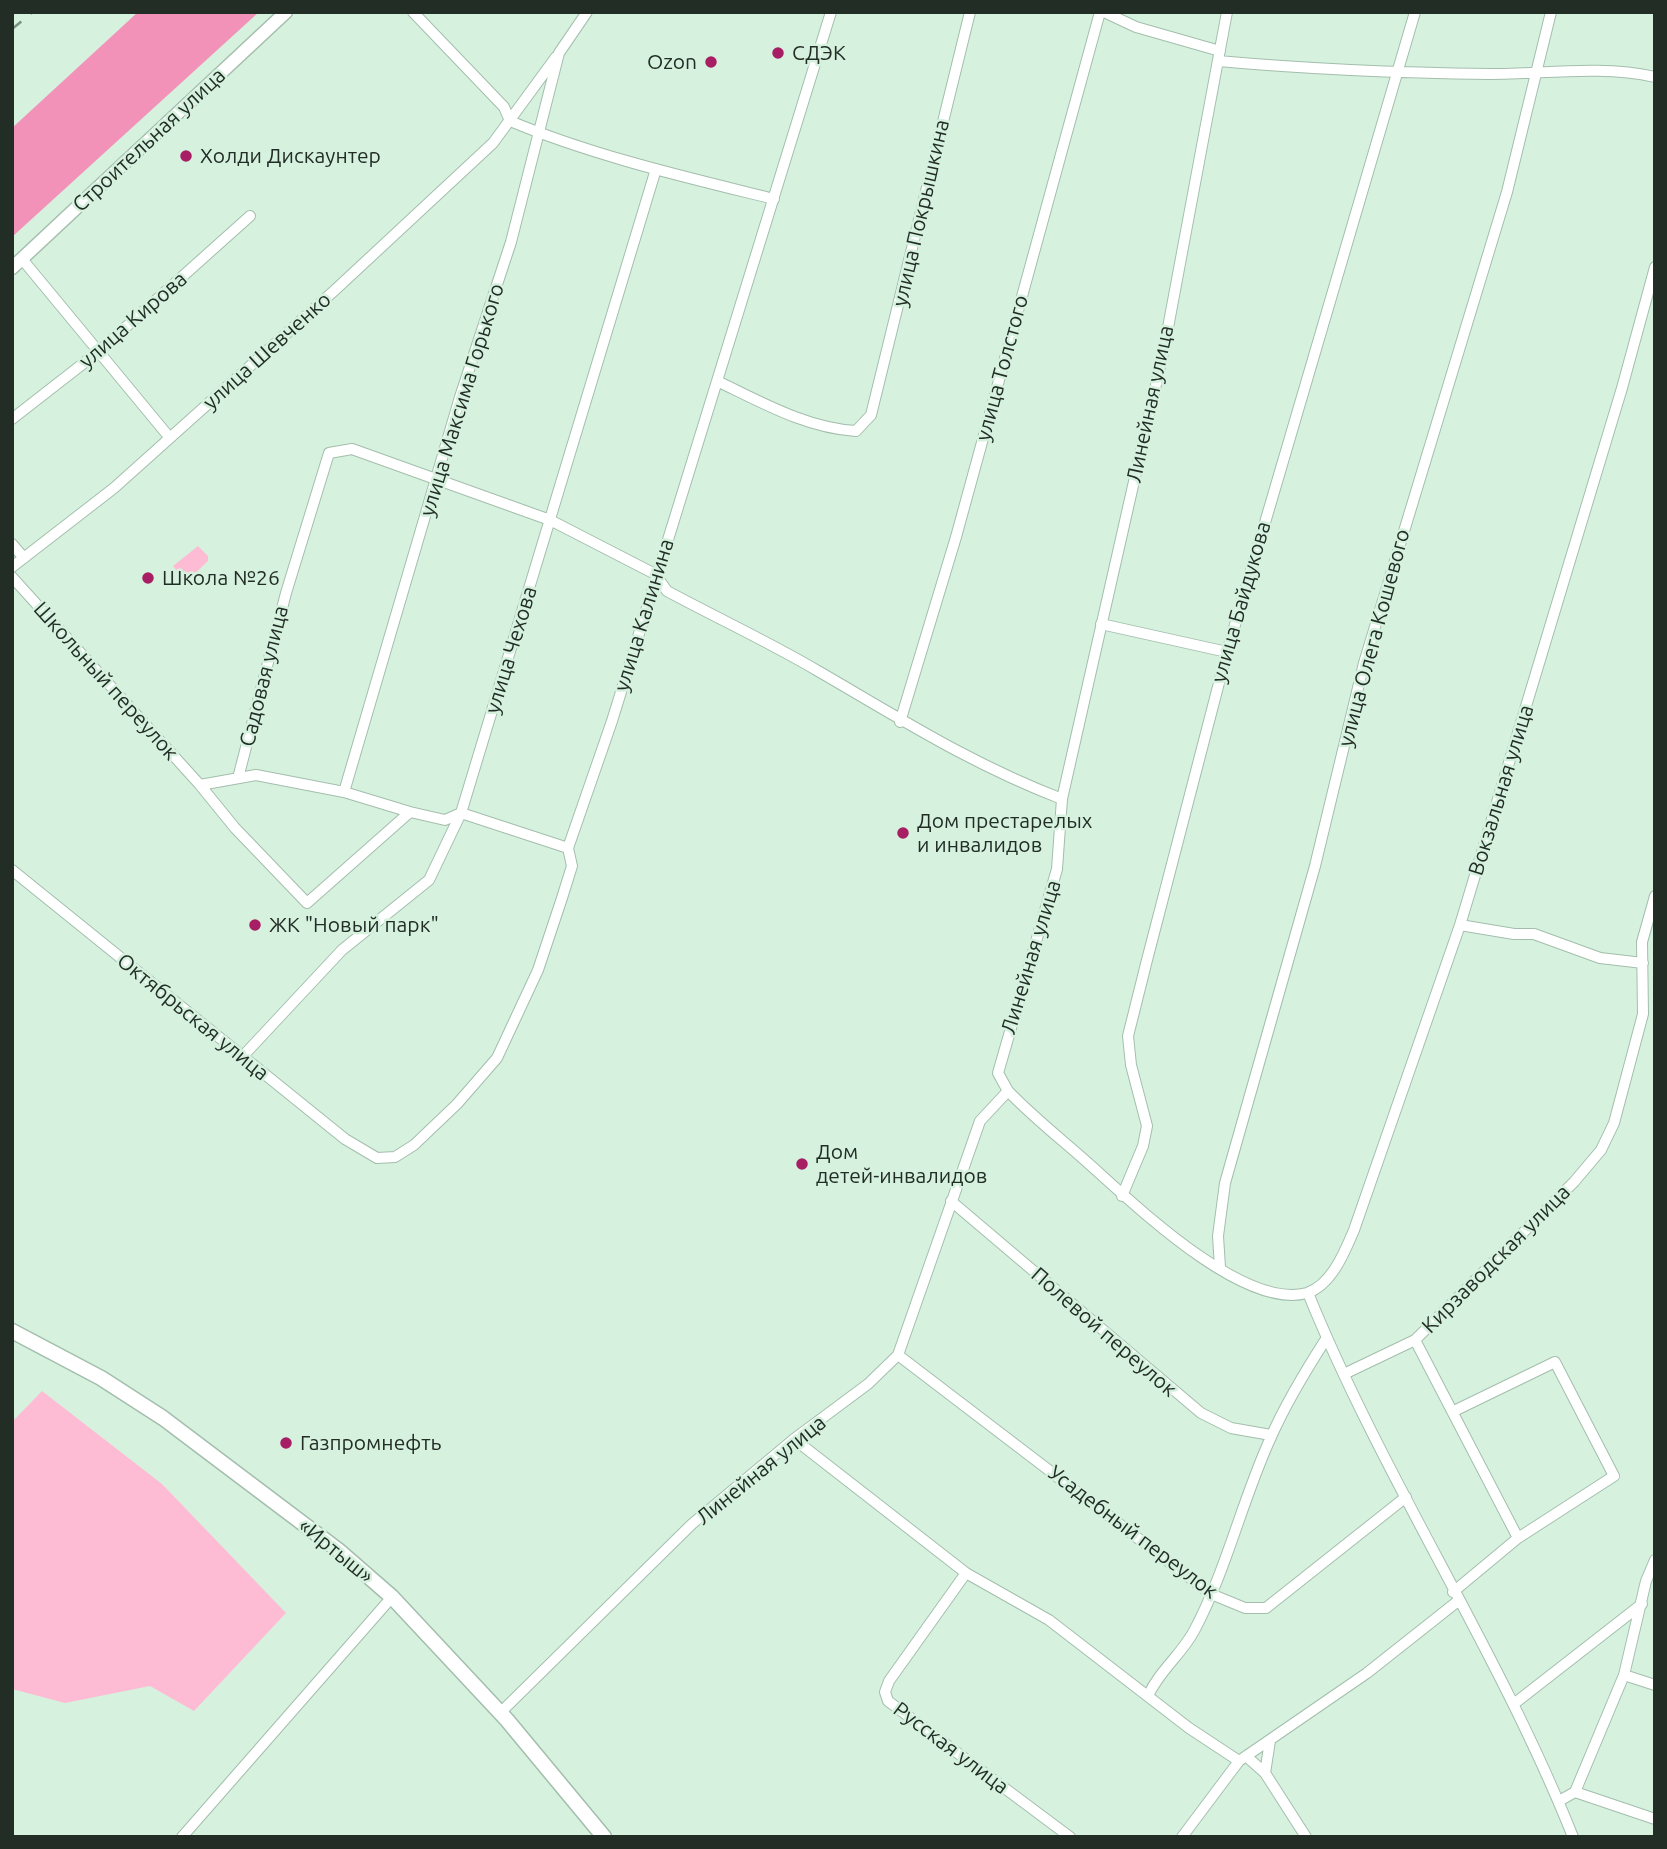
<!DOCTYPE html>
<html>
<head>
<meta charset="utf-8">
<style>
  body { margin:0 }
  #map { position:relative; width:1667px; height:1849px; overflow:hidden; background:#d6f2df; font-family:Ubuntu,sans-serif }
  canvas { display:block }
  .frame { position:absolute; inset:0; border:14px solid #222d26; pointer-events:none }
</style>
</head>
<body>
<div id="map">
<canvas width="1667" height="1849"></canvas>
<div class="frame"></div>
</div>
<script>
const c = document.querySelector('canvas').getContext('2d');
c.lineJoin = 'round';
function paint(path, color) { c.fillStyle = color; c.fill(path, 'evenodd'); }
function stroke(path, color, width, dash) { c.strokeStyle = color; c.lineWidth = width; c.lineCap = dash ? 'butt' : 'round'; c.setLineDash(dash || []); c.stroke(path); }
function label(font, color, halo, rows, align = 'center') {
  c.font = font + ' Ubuntu,sans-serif'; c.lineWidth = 5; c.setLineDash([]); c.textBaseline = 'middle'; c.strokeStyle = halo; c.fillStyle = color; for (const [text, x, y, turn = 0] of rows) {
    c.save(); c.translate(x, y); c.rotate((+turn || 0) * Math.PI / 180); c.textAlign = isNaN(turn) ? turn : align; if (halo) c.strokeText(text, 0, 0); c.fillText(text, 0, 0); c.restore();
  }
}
const green = new Path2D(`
  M198,546L208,556V561L190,578L183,579L173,566Z
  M42,1391L162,1484L286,1613L194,1711L150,1686L65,1703L12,1689V1422Z`);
const forest = new Path2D(`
  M138,12H259L12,237V128Z`);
const minor = new Path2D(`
  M413,12L504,107L510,121C594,156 685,177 774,199
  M1104,12L1136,27L1220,51
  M1218,61C1308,69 1399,73 1490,74C1545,74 1600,65 1655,77
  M22,259L170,438
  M717,381C761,402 806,428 856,431L871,415L970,12
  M12,419L98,352L250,216
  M12,544L24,558
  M12,567L114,488L335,290L493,143L556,57
  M12,577L200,785L235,828L307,903L410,812L344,792L256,775L200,785
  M1101,624L1227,652
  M900,722L956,537L1100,12
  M238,778L286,593L329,453L352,449L550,520L655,574L667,591C717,618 769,642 818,671C901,719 971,764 1062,799
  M344,792L460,397L511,242L559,53L587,12
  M410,812L445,820L461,813L568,848
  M12,870L345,1139L377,1158L395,1157L414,1145L457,1104L497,1058L538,970L562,898L572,866L568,848L612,721L831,12
  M1460,925L1514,934H1534L1600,958L1643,963
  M243,1056L342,950L429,880L461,813L656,169
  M1008,1091C1033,1117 1061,1139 1088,1163C1132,1202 1243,1311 1307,1293C1332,1285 1345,1251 1354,1230L1460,925L1622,388L1655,267
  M1122,1196L1143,1146L1147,1126L1131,1065L1128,1036L1147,960L1227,652L1415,12
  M951,1201L1201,1413L1231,1428L1271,1435
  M1220,1267L1218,1236L1225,1183L1315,866L1364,663L1507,192L1551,12
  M1308,1293C1384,1480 1498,1649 1573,1837
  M1415,1340L1518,1538L1453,1592
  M898,1355L1211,1594L1245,1608H1266L1406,1497
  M1344,1374L1415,1340L1574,1182L1601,1150L1614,1123L1643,1014L1642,942L1655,896
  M1454,1411L1555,1362L1614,1476L1518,1538
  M794,1439L966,1573L1049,1620L1189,1728L1239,1761L1367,1673L1458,1601
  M966,1573L889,1681L885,1692L888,1701L1070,1837
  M1624,1675L1655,1685
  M1148,1696C1159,1671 1181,1655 1194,1631C1227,1569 1242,1500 1271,1437C1286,1403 1306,1370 1326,1339
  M1515,1703L1642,1604
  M500,1713L692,1524L794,1439L868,1384L898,1355L980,1121L1008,1091L998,1073L1057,869L1062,799L1164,349L1227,12
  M1246,1756L1265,1773L1306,1837
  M1265,1773L1270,1741
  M1575,1792L1655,1819
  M1559,1801L1575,1792L1624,1675L1646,1581L1655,1560
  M182,1837L392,1597
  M1182,1837L1239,1761`);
const major = new Path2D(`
  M12,268L286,12`);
const highway = new Path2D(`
  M12,1331L101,1378L163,1418L338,1550L392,1597L507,1720L604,1837`);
const rail = new Path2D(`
  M12,29L33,12`);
const markers = [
  [778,53,7,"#a71e64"],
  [711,62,7,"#a71e64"],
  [186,156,7,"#a71e64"],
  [148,578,7,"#a71e64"],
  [903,833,7,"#a71e64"],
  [255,925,7,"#a71e64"],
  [802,1164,7,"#a71e64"],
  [286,1443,7,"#a71e64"]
];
const poiNames = [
  ["СДЭК",792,53],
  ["Ozon",697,62,"right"],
  ["Холди Дискаунтер",200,156],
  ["Школа №26",162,578],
  ["Дом престарелых",917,821],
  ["и инвалидов",917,845],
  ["ЖК \"Новый парк\"",269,925],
  ["Дом",816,1152],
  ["детей-инвалидов",816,1176],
  ["Газпромнефть",300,1443]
];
const streetNames = [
  ["Строительная улица",149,140,-43],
  ["улица Покрышкина",921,213,-77],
  ["улица Кирова",133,320,-41],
  ["улица Шевченко",267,351,-42],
  ["улица Толстого",1002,368,-75],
  ["улица Максима Горького",462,400,-73],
  ["Линейная улица",1150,404,-78],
  ["улица Байдукова",1241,602,-74],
  ["улица Калинина",644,615,-73],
  ["улица Олега Кошевого",1374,638,-75],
  ["улица Чехова",511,650,-73],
  ["Садовая улица",264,676,-76],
  ["Школьный переулок",106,681,48],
  ["Вокзальная улица",1501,790,-73],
  ["Линейная улица",1031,957,-73],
  ["Октябрьская улица",193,1017,39],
  ["Кирзаводская улица",1496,1259,-45],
  ["Полевой переулок",1104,1332,41],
  ["Линейная улица",761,1470,-39],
  ["Усадебный переулок",1133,1532,37],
  ["«Иртыш»",336,1551,39],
  ["Русская улица",951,1748,37]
];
paint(green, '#febcd4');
paint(forest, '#f392b8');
stroke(minor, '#a3beac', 12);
stroke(major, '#a3beac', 15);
stroke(highway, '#a3beac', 17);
stroke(minor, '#fff', 10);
stroke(major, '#fff', 12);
stroke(highway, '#fff', 14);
stroke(rail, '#7d9184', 2.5, [12, 12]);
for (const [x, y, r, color] of markers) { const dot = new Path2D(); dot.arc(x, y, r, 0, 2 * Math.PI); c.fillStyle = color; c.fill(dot); stroke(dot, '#d6f2df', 2.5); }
label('21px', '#222d26', '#d6f2df', poiNames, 'left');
label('21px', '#222d26', '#d6f2df', streetNames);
</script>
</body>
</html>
